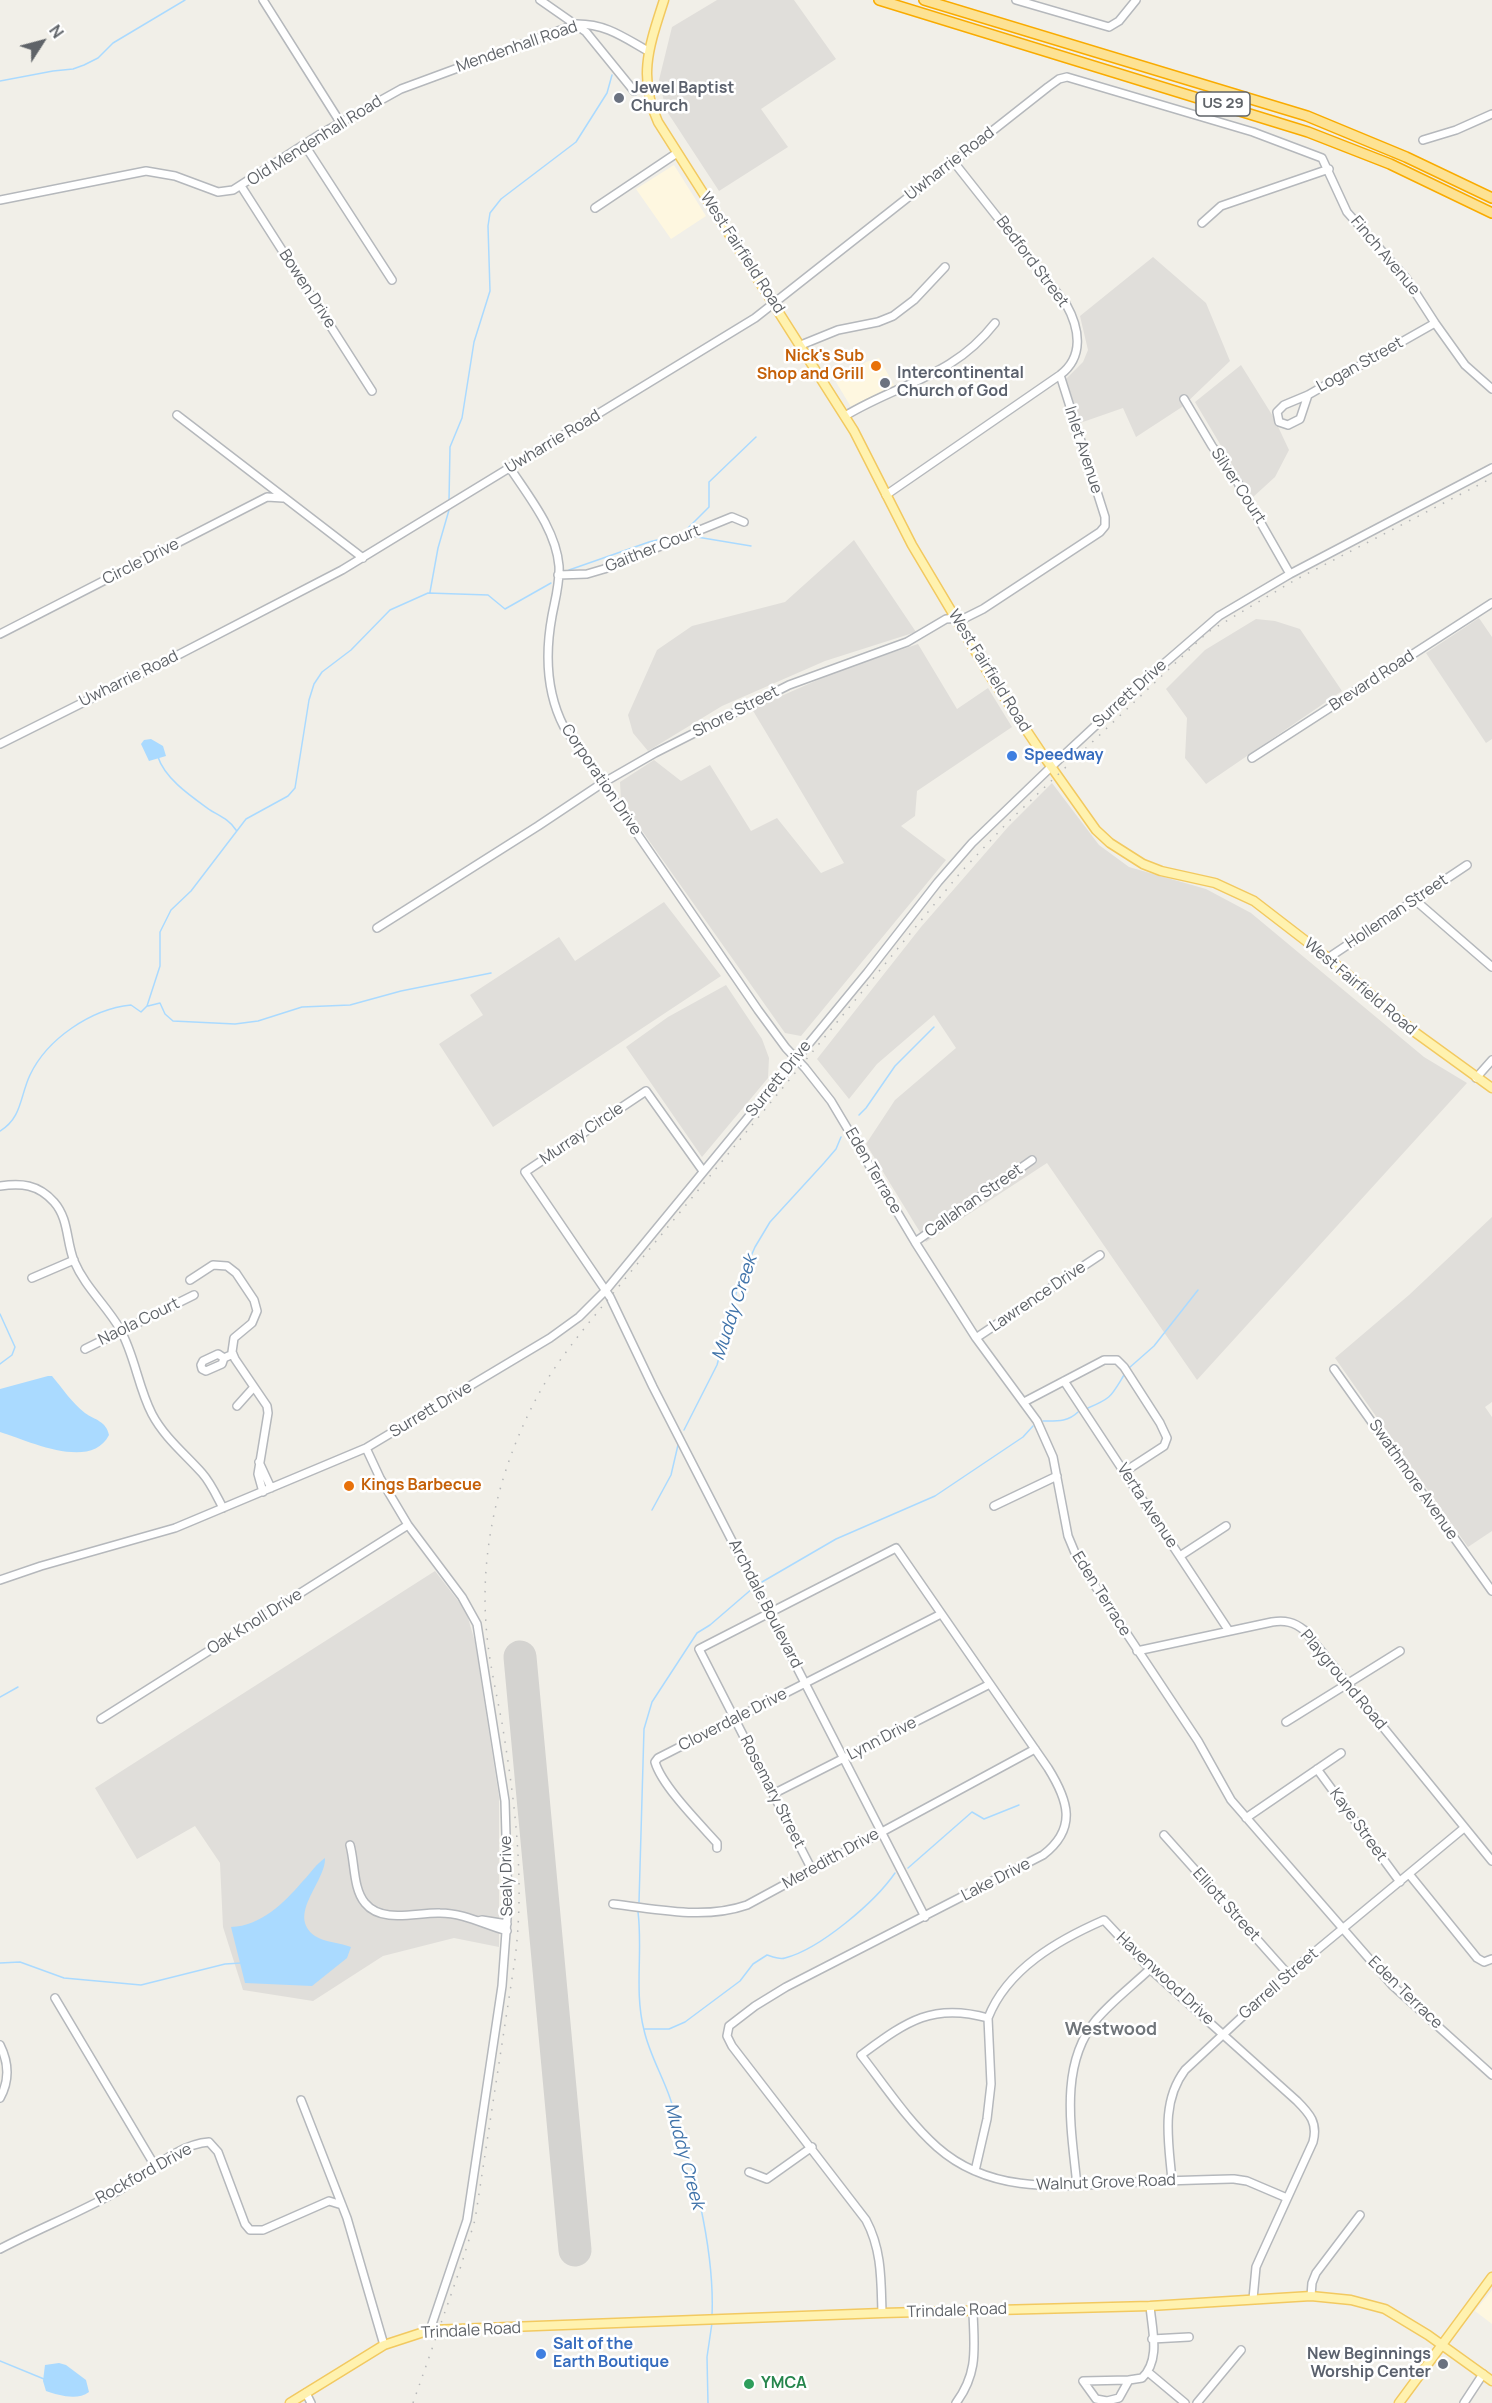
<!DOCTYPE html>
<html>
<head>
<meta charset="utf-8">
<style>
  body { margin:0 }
  #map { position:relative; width:1492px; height:2403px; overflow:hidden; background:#f1efe8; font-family:Manrope,sans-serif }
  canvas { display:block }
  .north { position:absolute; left:12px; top:12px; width:60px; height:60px; -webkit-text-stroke:4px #fff; paint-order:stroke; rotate:54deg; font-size:16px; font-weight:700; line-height:24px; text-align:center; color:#5f6368 }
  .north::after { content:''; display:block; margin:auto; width:21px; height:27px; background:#5f6368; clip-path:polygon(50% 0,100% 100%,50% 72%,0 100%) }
</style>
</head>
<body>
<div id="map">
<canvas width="1492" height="2403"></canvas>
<div class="north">N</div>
</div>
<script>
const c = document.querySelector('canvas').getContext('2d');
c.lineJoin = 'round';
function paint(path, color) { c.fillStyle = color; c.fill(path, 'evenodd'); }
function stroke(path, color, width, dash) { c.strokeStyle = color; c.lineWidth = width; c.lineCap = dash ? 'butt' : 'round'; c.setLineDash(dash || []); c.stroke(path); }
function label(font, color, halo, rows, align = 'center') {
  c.font = font + ' Manrope,sans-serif'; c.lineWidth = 5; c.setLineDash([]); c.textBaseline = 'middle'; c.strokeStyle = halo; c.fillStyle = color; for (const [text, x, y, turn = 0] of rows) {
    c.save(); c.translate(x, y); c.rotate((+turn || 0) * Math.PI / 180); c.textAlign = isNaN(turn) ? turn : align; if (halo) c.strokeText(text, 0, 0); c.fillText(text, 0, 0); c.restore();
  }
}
const commercial = new Path2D(`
  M674,165L706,216L671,239L636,189Z
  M879,358L895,387L851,407L836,382L866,362Z
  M1492,2290V2324L1475,2311Z`);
const industrial = new Path2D(`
  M717,0H794L836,59L761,109L788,147L719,191L666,110L659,80L672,27Z
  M1153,257L1206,303L1230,361L1182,407L1136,437L1123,408L1080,423L1066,379L1083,362L1088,350L1080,316Z
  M1241,365L1274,418L1289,450L1275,477L1252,498L1195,402Z
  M854,540L916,632L825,661L722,706L648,751L633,733L628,715L657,650L692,626L785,602Z
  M1479,618L1492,637V739L1486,743L1426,653Z
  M1256,619L1275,621L1300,629L1342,691L1206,784L1185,758L1187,718L1166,689L1205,650Z
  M918,644L957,709L988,688L1012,727L917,791L915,816L901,826L946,860L801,1036L785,1033L621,801L620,782L654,760L681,781L710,765L751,831L777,818L821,873L844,863L752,709L840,670Z
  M1052,783L1099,845L1129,867L1206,889L1251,913L1424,1057L1467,1083L1197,1380L1047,1163L926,1242L866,1144L895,1100L956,1048L934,1015L877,1064L849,1099L817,1059L921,927L1008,827Z
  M664,902L721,976L493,1127L439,1044L483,1015L470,995L559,937L575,961Z
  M726,985L762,1039L769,1058L768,1078L702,1157L626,1047L668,1017Z
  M1492,1217V1402L1485,1407L1492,1417V1531L1468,1547L1335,1358L1409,1295Z
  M435,1571L466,1611L475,1642L499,1797V1947L454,1938L383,1956L313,2001L243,1990L223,1927L220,1863L195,1826L137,1859L95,1788Z`);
const water = new Path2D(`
  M151,739L163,746L166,756L149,761L141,744L144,740Z
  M48,1376H52C63,1389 72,1403 85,1413C95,1420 106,1421 109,1435C91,1471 29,1441 0,1432V1389Z
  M325,1858C326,1882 286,1915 315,1936C326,1943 339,1942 351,1947L347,1958L312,1986L245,1983L231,1927C261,1926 284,1903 302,1882C310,1874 316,1864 325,1858Z
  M59,2363L66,2365L86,2380L89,2392C77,2401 58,2395 46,2391L43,2381L45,2365Z`);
const stream = new Path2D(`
  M0,81L53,71L73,69L84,65L98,58L113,43L185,0
  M449,501L450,447L462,418L474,342L490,291L488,226L490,213L501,199L576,142L607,93L612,75
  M682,534L709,507V482L756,437
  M697,537L751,546
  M569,570L649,542L681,534
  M430,592L438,548L449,510
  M158,757C165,779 192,797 210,810C220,816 230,820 236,830
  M148,1006L160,1003L165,1014L173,1021L235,1024L258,1021L302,1007L350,1005L401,991L491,973
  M859,1115L866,1108L895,1066L934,1027
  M0,1131C22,1118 20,1096 30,1075C47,1039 91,1009 131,1005L141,1012L147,1006L160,966V932L171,910L191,891L246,819L288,796L295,788L309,700L314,684L322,672L351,650L390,610L428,593L488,595L505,609L551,583
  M0,1314L15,1347L12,1355L0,1364
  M1129,1368L1154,1346L1198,1290
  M1088,1408C1112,1398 1111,1396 1124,1375
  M1043,1421C1057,1421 1068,1422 1078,1412
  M684,1430L717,1365L738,1286L755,1247L770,1222L824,1163L836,1149L841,1137
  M652,1510L671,1475L678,1445
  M762,1582L836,1539L935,1496L1023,1437L1033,1426
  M0,1697L18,1687
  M908,1868L972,1812L984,1819L1019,1805
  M639,1902L644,1729L652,1702L697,1633L710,1625L753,1588
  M638,1912C643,1951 634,1991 644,2030C649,2053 662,2075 670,2098C692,2162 715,2248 712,2316
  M0,1963L20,1962L64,1978L141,1985L225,1964L241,1963
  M645,2029H669L685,2022L740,1981L753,1964L767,1955C773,1957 780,1960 785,1958C820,1949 875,1902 895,1873
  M0,2361L44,2379
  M708,2403L707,2357L712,2323`);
const runway = new Path2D(`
  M520,1657L575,2250`);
const minor = new Path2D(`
  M263,0L340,122
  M540,0L586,32L634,91
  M1016,0L1109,27L1119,21L1136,0
  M1423,140L1456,130L1492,114
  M304,144L392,280
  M241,186L372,391
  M0,200L146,171L175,176L218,192L233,190L322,133L401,89L577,24C606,24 623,37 648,51
  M595,208L677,153
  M1202,223L1221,206L1329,169
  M801,345L838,330L878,322L893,316L914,300L945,267
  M1308,395L1300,419L1288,425L1279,422L1277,412L1284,405L1308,395L1435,323
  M1184,399L1212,446L1238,483L1290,574
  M177,415L363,558
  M845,416C901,382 952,378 995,323
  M510,468C529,497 556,530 559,566C560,583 555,600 552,616C545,654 546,692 564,727L758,1010L786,1048L805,1068L831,1101L915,1242L976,1338L1037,1421L1053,1457L1068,1536L1078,1560L1198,1741L1231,1800L1392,1985L1492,2075
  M886,495L1060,375C1084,357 1080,329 1066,304L953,161
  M558,575L587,574L604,569L732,517L744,522
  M0,634L267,497L283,498
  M0,744L178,655L342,570L755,318L1048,87L1059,79L1067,77L1253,132L1322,158L1347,212L1406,278L1435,323L1465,365L1492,389
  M1252,758L1492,603
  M1415,900L1492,967
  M377,928L538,826L601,784L655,753L789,685L907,642L946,619L965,618L983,609L1100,532L1105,526V517L1060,375
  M1328,958L1467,865
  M1476,1078L1492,1060
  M703,1171L646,1091L525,1172L610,1297L653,1387L925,1917
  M0,1186C21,1183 38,1184 54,1202C69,1219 66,1241 74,1261C85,1287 106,1305 120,1329C135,1356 138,1387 152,1414C164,1437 185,1454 202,1473C211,1483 217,1497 223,1508
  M915,1242L1032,1160
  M32,1278L74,1260
  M190,1280L213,1265L227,1266L236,1273L254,1300L257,1311L252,1323L234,1338L232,1352L235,1359L267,1406L268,1413L258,1474L263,1492
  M976,1338L1100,1255
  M85,1349L194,1295
  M224,1358L218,1354L203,1361L201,1365L202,1369L206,1371L222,1364L224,1358L233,1354
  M1334,1369L1492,1591
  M1064,1381L1229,1631
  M1024,1402L1104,1360H1117L1124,1367L1160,1423L1167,1438L1164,1446L1124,1472
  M237,1406L254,1387
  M366,1448L380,1478L408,1525L462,1597L477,1624L505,1801L508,1905L502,1986L467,2220L430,2330
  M259,1462L271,1488
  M994,1506L1057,1476
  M1180,1556L1226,1526
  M0,1580L41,1566L175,1528L366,1448L550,1338L579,1317L606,1290L867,973L938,882L972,843L1051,767L1137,687L1219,616L1290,574L1492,468
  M1137,1651L1272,1622C1285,1620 1294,1622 1304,1630L1492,1861
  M101,1719L408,1525
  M1286,1722L1400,1651
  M1317,1769L1400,1882
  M773,1794L990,1684
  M1246,1818L1341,1753
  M1164,1835L1288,1974
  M350,1845C355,1863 353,1889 365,1903C382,1924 417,1912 440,1913C464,1913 485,1925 507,1931
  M717,1848V1843C700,1824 662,1786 655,1762L658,1758L941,1614
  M812,1870L699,1649L896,1548L1048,1768C1068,1800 1078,1828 1043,1855L786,1987L755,2006L729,2026L727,2036L732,2046L866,2220C882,2250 881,2280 882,2313
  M1409,1874L1477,1958L1484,1962L1492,1959
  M613,1904C658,1909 704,1920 747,1905L1035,1749
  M478,1921L482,1920L507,1924
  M55,1998L155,2166
  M988,2018C931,2002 905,2023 861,2055C885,2086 908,2121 937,2147C989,2193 1055,2187 1119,2183C1157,2181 1196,2180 1234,2179L1247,2181L1287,2198
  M0,2045C9,2063 10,2080 0,2098
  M301,2100L347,2218L384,2345
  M975,2171L987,2119L991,2084L988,2018C1007,1969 1058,1940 1104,1920L1150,1969L1297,2101C1310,2114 1318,2123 1313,2142L1260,2258L1256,2267L1253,2299
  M749,2172L767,2179L812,2147
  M1172,2181C1169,2143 1160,2103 1185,2070L1288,1974L1464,1828
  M1077,2186C1072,2132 1058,2066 1096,2020C1111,2002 1132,1986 1150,1969
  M0,2249C38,2229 79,2213 116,2192C144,2177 176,2144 209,2142L218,2152L245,2224L250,2230H263L329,2201L342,2205
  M1311,2296L1312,2283L1316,2273L1360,2215
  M1152,2339L1189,2337
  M1148,2372L1185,2403
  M1129,2380L1119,2398L1107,2401L1096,2399L1083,2381Z
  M1129,2380L1142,2378C1161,2360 1152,2330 1150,2306
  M306,2393L311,2403
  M956,2403C979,2372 974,2347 973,2311
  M1197,2403L1241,2350
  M1464,2403L1483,2374`);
const major = new Path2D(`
  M664,0C650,44 637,76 658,122L854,431L912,545L990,676L1045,758L1096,830L1110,843L1143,864L1161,871L1215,883L1254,901L1328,958L1416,1033L1492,1088
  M290,2403L384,2345L430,2330L882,2313L1150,2306L1311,2296L1351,2300L1385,2309L1428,2335L1492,2381
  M1399,2403L1492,2277`);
const highway = new Path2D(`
  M879,0L1308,132L1390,164L1492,213
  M924,0L1307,116L1406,157L1492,198`);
const rail = new Path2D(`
  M413,2403L460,2269L475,2220L515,1959C525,1879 515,1803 502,1723C496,1691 488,1657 486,1624C480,1543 502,1459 542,1388C561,1356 586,1326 610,1297L961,872L1007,823L1208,632L1295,580L1492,478`);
const markers = [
  [619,98,6,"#6b7280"],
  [876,366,6,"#e8710a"],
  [885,383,6,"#6b7280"],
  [1012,756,6,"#3f7fe0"],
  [349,1486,6,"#e8710a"],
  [541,2354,6,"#3f7fe0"],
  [1443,2364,6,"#6b7280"],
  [749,2384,6,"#2e9e5b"]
];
const shields = [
  [1223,104,54]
];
const shieldNames = [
  ["US 29",1223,104]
];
const streetNames = [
  ["Mendenhall Road",517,47,-19],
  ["Old Mendenhall Road",315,141,-32],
  ["Uwharrie Road",950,164,-38],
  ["West Fairfield Road",742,253,57],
  ["Finch Avenue",1385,256,50],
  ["Bedford Street",1032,262,53],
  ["Bowen Drive",307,289,57],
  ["Logan Street",1360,365,-29],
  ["Uwharrie Road",553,442,-31],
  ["Inlet Avenue",1083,450,72],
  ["Silver Court",1238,486,57],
  ["Gaither Court",653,549,-22],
  ["Circle Drive",141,562,-27],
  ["West Fairfield Road",989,671,58],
  ["Uwharrie Road",129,679,-26],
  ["Brevard Road",1372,681,-33],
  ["Surrett Drive",1130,694,-42],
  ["Shore Street",736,712,-27],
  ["Corporation Drive",601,780,56],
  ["Holleman Street",1397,912,-34],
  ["West Fairfield Road",1360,987,40],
  ["Surrett Drive",779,1079,-51],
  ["Murray Circle",582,1134,-34],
  ["Eden Terrace",873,1171,60],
  ["Callahan Street",974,1201,-35],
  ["Lawrence Drive",1038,1297,-34],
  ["Naola Court",139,1322,-26],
  ["Surrett Drive",431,1410,-31],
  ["Swathmore Avenue",1413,1480,55],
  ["Verta Avenue",1147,1506,57],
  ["Eden Terrace",1101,1594,58],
  ["Archdale Boulevard",765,1604,63],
  ["Oak Knoll Drive",255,1622,-32],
  ["Playground Road",1343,1680,50],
  ["Cloverdale Drive",733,1720,-27],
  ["Lynn Drive",882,1739,-27],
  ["Rosemary Street",772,1792,63],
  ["Kaye Street",1358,1825,54],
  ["Meredith Drive",831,1859,-29],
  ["Sealy Drive",507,1876,-91],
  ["Lake Drive",996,1880,-27],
  ["Elliott Street",1226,1905,48],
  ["Havenwood Drive",1165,1979,43],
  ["Garrell Street",1279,1984,-41],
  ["Eden Terrace",1405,1993,44],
  ["Rockford Drive",144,2174,-29],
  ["Walnut Grove Road",1106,2183,-2],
  ["Trindale Road",957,2311,-2],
  ["Trindale Road",471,2331,-3]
];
const worshipNames = [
  ["Jewel Baptist",631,89],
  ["Church",631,107],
  ["Intercontinental",897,374],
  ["Church of God",897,392],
  ["New Beginnings",1431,2355,"right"],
  ["Worship Center",1431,2373,"right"]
];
const foodNames = [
  ["Nick's Sub",864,357],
  ["Shop and Grill",864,375],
  ["Kings Barbecue",361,1486,"left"]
];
const shopNames = [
  ["Speedway",1024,756],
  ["Salt of the",553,2345],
  ["Earth Boutique",553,2363]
];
const leisureNames = [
  ["YMCA",761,2384]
];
const waterNames = [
  ["Muddy Creek",735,1308,-72],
  ["Muddy Creek",684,2156,75]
];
const neighbourhoodNames = [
  ["Westwood",1111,2030]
];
paint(commercial, '#fef7e0');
paint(industrial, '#e0deda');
paint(water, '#aadaff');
stroke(stream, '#aadaff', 1.5);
stroke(runway, '#d4d3d0', 33);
stroke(minor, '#b5b8bc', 10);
stroke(major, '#f2c960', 11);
stroke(highway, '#f9ab00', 12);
stroke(minor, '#fff', 7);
stroke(major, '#fff2af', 8);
stroke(highway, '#fde293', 9);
stroke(rail, '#b6b7b8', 1.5, [1.5, 8]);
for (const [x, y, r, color] of markers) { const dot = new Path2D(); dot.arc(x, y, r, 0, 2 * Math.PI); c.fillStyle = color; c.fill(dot); stroke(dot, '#fff', 2); }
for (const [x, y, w] of shields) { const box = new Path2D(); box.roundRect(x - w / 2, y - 12, w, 24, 4.5); c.fillStyle = '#fff'; c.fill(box); stroke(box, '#5f6368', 1.5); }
label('bold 15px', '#5f6368', null, shieldNames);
label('16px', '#5f6368', '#fff', streetNames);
label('bold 16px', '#5b616d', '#fff', worshipNames, 'left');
label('bold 16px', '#c56008', '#fff', foodNames, 'right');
label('bold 16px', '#366cbe', '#fff', shopNames, 'left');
label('bold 16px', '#27864d', '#fff', leisureNames, 'left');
label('italic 18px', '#4174aa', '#fff', waterNames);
label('bold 18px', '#70757a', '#fff', neighbourhoodNames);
</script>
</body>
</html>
